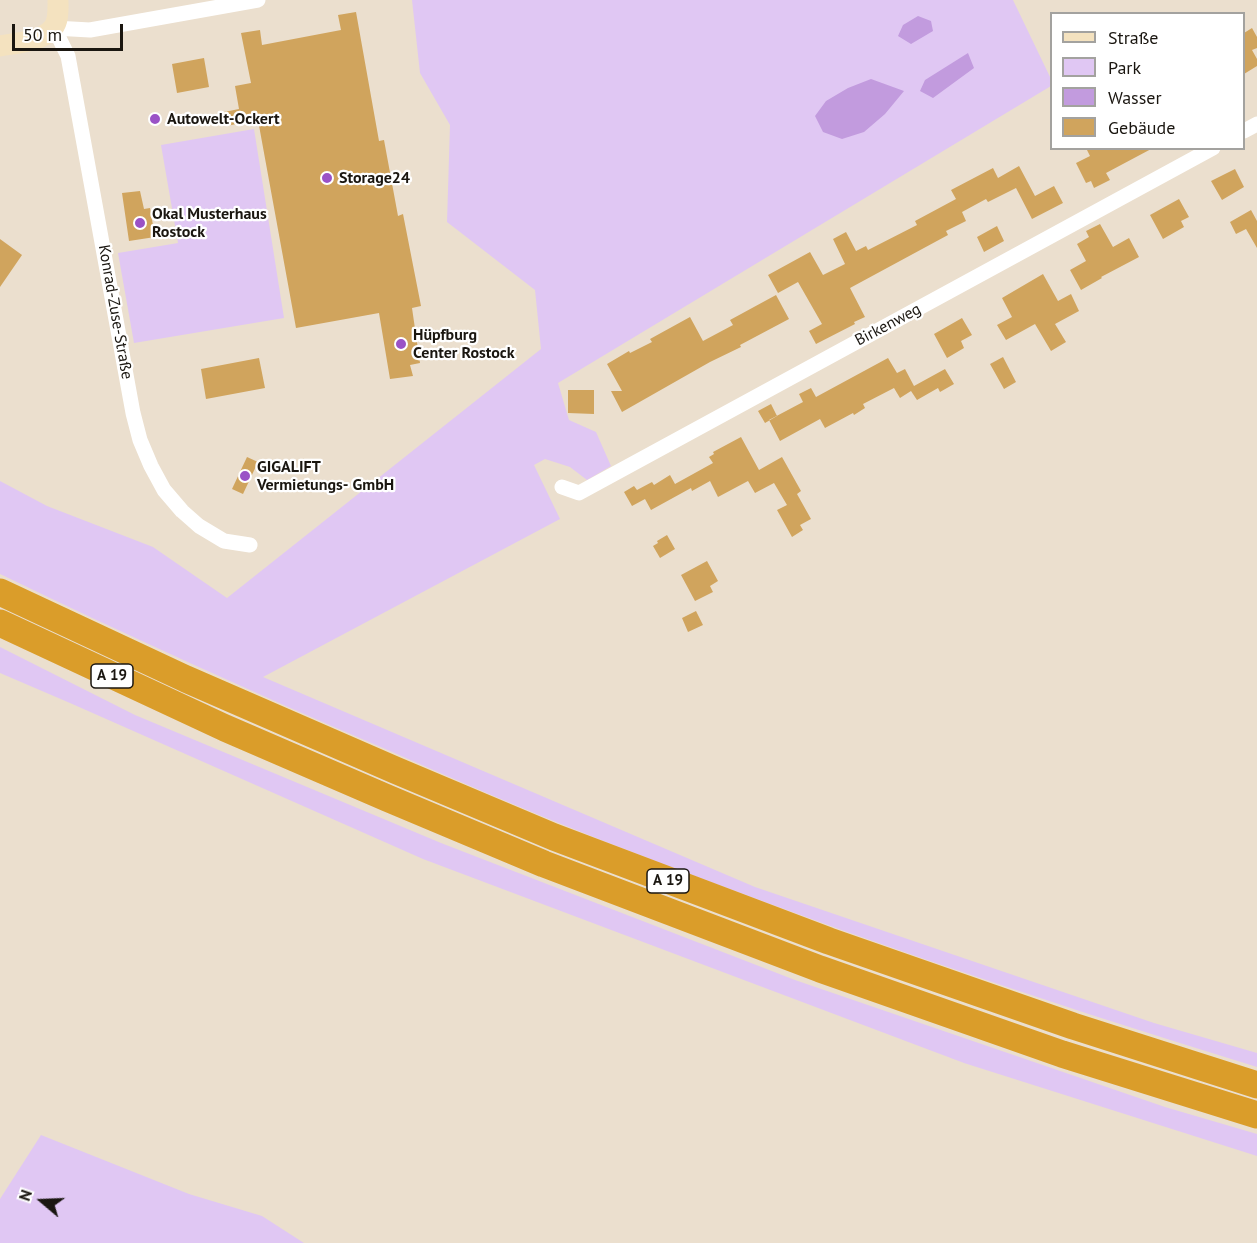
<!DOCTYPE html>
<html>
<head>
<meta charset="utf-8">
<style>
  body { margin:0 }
  #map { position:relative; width:1257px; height:1243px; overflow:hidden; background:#ebdfce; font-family:"PT Sans",sans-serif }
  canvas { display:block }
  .legend { position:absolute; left:1050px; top:12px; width:195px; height:138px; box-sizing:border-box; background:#fff; border:2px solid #a3a29f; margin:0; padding:8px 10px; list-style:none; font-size:18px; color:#1a1610 }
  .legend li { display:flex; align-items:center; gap:12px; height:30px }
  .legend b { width:30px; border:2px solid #a3a29f }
  .north { position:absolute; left:12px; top:1171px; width:60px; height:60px; -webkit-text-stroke:4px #fff; paint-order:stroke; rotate:289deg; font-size:16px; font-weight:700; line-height:24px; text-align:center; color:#1a1610 }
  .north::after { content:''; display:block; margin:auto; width:21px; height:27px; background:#1a1610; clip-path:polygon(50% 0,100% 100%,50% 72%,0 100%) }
  .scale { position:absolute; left:12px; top:24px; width:111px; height:27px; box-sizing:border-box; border:3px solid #1a1610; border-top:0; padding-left:8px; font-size:18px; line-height:21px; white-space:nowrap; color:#1a1610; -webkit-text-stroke:4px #fff; paint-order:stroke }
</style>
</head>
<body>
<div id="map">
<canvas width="1257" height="1243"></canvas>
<ul class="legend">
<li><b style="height:8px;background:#f4e2bf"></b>Straße</li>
<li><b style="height:16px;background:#e0c7f3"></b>Park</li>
<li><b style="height:16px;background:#c29bde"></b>Wasser</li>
<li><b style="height:16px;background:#d0a45d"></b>Gebäude</li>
</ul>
<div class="north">N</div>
<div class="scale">50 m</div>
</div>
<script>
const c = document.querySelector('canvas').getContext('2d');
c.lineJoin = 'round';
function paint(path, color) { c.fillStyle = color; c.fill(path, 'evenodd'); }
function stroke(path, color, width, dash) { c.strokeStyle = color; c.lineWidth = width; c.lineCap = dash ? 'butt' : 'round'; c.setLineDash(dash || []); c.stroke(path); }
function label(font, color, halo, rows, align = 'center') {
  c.font = font + ' "PT Sans",sans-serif'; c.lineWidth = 4.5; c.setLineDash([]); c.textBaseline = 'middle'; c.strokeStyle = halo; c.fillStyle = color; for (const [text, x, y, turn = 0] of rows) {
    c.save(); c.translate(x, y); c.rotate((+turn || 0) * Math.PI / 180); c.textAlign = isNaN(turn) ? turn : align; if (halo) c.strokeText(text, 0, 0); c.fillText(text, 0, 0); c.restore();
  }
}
const green = new Path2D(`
  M412,0H1013L1051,79V86L558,383L569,420L596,432L611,466L587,480L570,467L545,459L534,465L560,519L263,677L755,887L1154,1023L1257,1053V1067C1034,999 813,923 596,838C525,810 454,779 383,748C254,693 126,635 0,574V481L47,506L153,547L227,598L541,349L535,290L447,222L450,125L420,73Z
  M254,129L284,318L134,343L118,253L178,243L161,145Z
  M0,647L135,715L441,843L795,980L1165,1107L1257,1134V1156L964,1063L423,859L70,703L0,673Z
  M41,1135L189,1194L262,1216L304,1243H0V1199Z`);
const water = new Path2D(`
  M918,16L931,21L933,31L911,44L898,36L903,25Z
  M968,53L974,68L933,98L920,91L925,80Z
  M871,79L904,91L885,114L864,132L842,139L823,132L815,116L826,101L848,88Z`);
const building = new Path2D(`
  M356,12L379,141L384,140L398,216L403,214L421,306L412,308L420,363L410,365L413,376L390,379L379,313L296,328L258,120L226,126L224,112L239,109L235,86L251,83L241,33L260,30L262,45L341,30L338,15Z
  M1252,28L1257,37V48L1252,50L1257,59V66L1244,74V33Z
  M204,58L209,87L177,93L172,64Z
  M1086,148H1153L1106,173L1110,180L1094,188L1091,181L1086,183L1076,163L1090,156Z
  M1019,166L1035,196L1054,186L1063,203L1032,219L1016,188L988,202L986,199L962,212L966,221L946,231L948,235L850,288L865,317L854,322L855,324L816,344L809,331L822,324L798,282L778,293L768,275L810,252L823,275L845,264L833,239L846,232L856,251L866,246L868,250L917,225L915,221L956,199L951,190L993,168L998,178Z
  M1235,169L1244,187L1222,200L1211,181Z
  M140,191L144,209L150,208L155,237L129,241L122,193Z
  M1179,199L1189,217L1181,221L1184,227L1163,239L1150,215Z
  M1251,210L1257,221V248L1246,229L1236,234L1230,222Z
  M1100,224L1113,247L1129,238L1139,257L1101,277L1102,278L1081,290L1070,270L1086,261L1077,244L1089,237L1086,231Z
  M997,226L1004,241L984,252L977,237Z
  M0,239L22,255L0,287Z
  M1043,274L1058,301L1071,294L1079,311L1055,324L1066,342L1051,351L1035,324L1006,340L997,325L1012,317L1002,298Z
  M776,295L789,319L740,345L741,347L710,362L622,412L611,391H622L607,364L629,351L630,353L652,342L650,339L690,317L703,341L733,325L730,320Z
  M962,318L972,335L961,341L964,348L947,358L934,334Z
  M1003,357L1016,382L1004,389L990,364Z
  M259,358L265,388L206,399L201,369Z
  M888,358L897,373L905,369L914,386L945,369L954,384L940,392L938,388L917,400L911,391L900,398L894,388L863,404L865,408L854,415L853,413L825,428L820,419L780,441L769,420L803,402L799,394L811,388L816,397Z
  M568,390H594V414L568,413Z
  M771,404L777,416L765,423L758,411Z
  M741,437L759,470L782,457L801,491L797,494L811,519L800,525L803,530L792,537L777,510L787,505L774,483L755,493L748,481L718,497L710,481L692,491L691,488L651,510L645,499L632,506L624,492L634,486L637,490L652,482L654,485L670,475L675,484L713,463L709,457L714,454L713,452Z
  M247,457L258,462L243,494L232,489Z
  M667,535L675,549L660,558L653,546L658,543L657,541Z
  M707,561L718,581L710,586L713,592L695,601L681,575Z
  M696,611L703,625L688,632L682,618Z`);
const street = new Path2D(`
  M54,28L68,56L133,413L140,440L151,466L164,490L182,511L199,526L224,541L250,545
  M54,28L90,30L258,0
  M1244,131L1257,124
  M562,487L579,493L1213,148`);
const secondary = new Path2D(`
  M0,46C16,43 42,42 53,28C59,21 58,8 58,0`);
const highway = new Path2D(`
  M0,592L186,679L395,770L554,837L829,941L1073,1026L1257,1085
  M0,623L225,728L387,798L544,864L820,969L1062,1054L1257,1115`);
const markers = [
  [155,119,6,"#9a52c6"],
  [327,178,6,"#9a52c6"],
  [140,223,6,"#9a52c6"],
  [401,344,6,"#9a52c6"],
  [245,476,6,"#9a52c6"]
];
const shields = [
  [112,676,42],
  [668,881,42]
];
const shieldNames = [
  ["A 19",112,676],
  ["A 19",668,881]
];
const poiNames = [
  ["Autowelt-Ockert",167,119],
  ["Storage24",339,178],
  ["Okal Musterhaus",152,214],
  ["Rostock",152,232],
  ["Hüpfburg",413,335],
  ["Center Rostock",413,353],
  ["GIGALIFT",257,467],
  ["Vermietungs- GmbH",257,485]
];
const streetNames = [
  ["Konrad-Zuse-Straße",115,312,80],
  ["Birkenweg",888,325,-28]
];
paint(green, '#e0c7f3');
paint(water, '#c29bde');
paint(building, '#d0a45d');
stroke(street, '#fff', 15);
stroke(secondary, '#f4e2bf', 21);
stroke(highway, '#da9d2a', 27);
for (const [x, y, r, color] of markers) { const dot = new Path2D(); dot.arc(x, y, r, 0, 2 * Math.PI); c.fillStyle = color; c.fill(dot); stroke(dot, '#fff', 2); }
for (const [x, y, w] of shields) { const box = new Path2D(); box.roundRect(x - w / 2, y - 12, w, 24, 4.5); c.fillStyle = '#fff'; c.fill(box); stroke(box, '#1a1610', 1.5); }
label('bold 15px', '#1a1610', null, shieldNames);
label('bold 16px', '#1a1610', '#fff', poiNames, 'left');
label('16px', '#1a1610', '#fff', streetNames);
</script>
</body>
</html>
